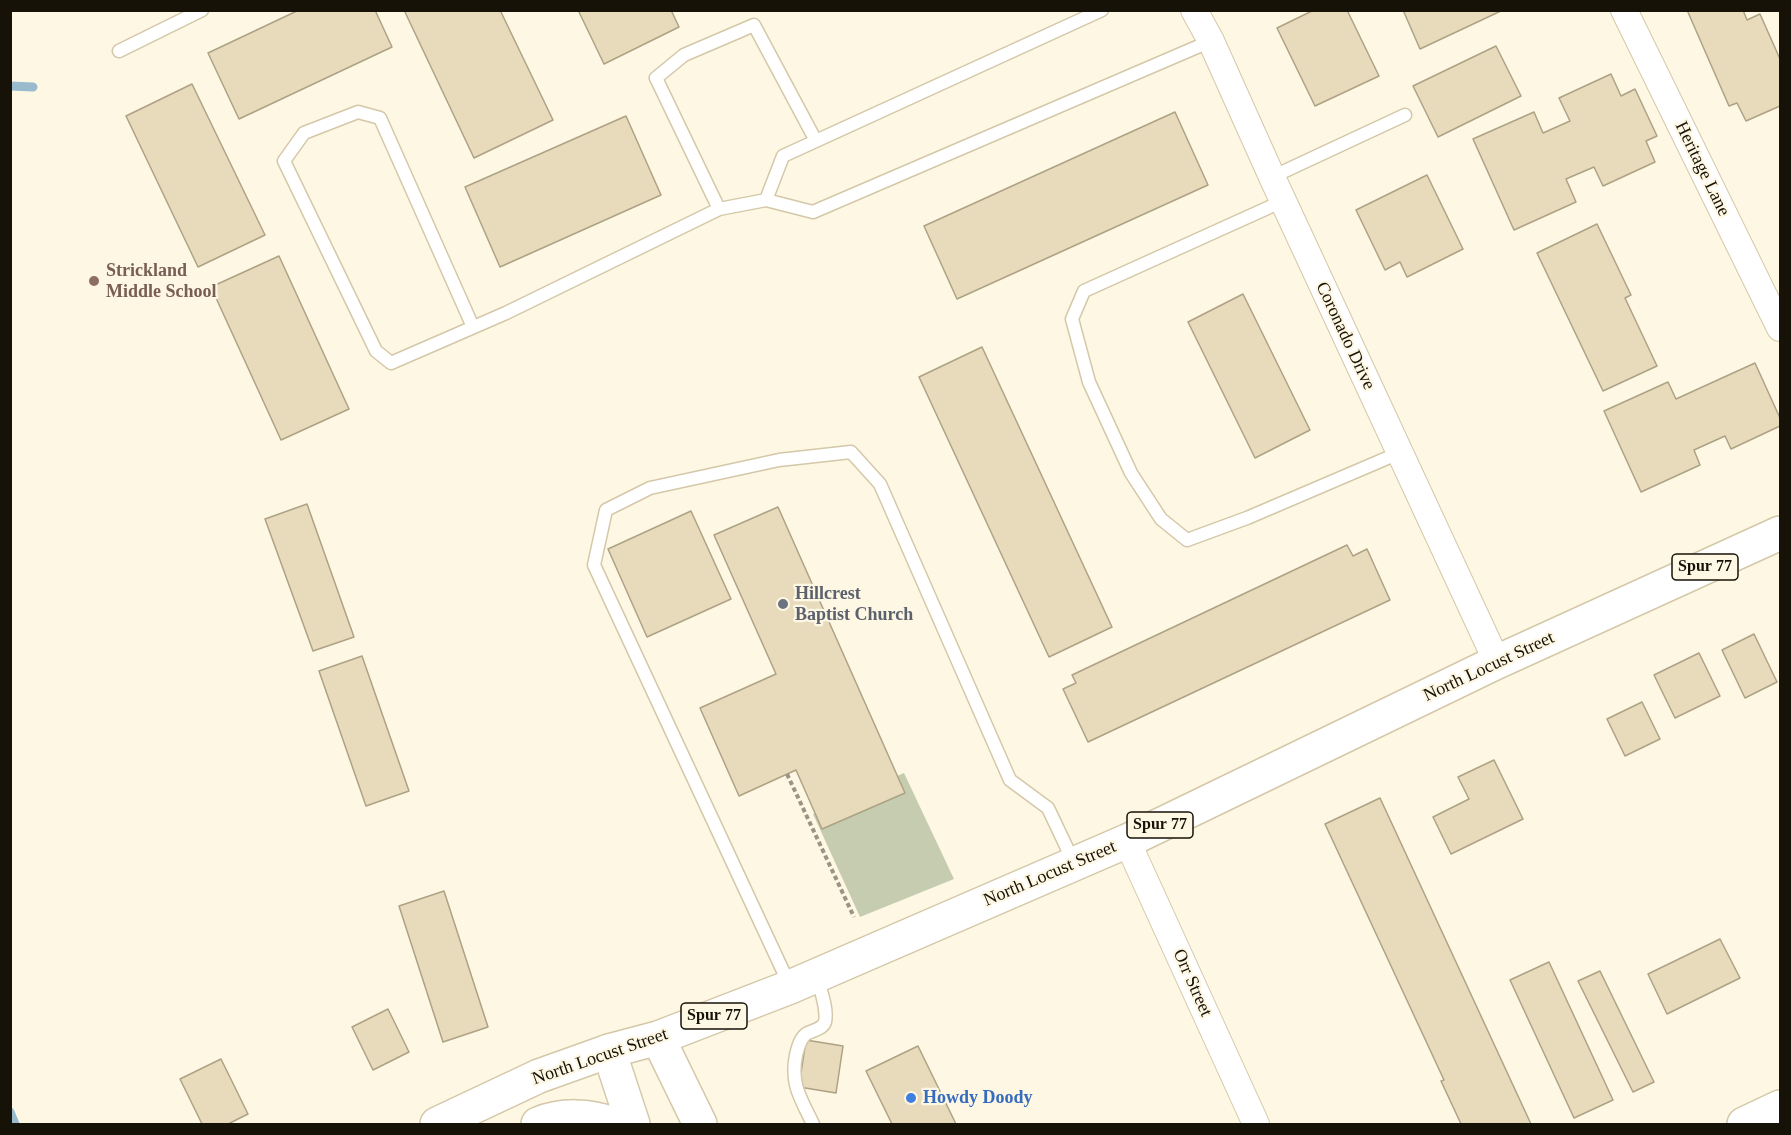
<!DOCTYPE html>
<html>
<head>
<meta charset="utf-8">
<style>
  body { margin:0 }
  #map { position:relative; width:1791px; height:1135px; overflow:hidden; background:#fef7e4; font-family:Georgia,serif }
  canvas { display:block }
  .frame { position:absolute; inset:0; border:12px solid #171207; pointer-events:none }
</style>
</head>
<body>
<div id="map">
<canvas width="1791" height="1135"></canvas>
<div class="frame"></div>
</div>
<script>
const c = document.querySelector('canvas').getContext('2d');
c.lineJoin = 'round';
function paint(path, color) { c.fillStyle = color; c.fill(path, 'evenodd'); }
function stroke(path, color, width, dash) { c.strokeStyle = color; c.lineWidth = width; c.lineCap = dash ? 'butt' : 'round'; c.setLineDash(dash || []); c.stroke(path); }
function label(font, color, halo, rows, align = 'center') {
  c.font = font + ' Georgia,serif'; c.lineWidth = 4.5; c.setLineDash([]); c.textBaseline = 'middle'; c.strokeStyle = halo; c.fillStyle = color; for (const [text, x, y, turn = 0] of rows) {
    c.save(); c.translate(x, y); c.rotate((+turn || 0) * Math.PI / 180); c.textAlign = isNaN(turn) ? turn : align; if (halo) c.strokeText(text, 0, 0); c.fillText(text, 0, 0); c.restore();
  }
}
const green = new Path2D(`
  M904,773L954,879L860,917L813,814Z`);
const stream = new Path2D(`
  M10,86L33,87
  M10,1112L15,1124`);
const building = new Path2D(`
  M299,10H375L392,47L239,119L208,53Z
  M404,10H500L553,120L474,158Z
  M578,10H671L679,27L604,64Z
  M1314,10H1347L1379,76L1315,106L1277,28Z
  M1403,10H1503L1420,49Z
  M1687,10H1743L1747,20L1760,14L1780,59V106L1746,121L1737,103L1729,106Z
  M1496,46L1521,96L1438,137L1413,86Z
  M1611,74L1621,96L1635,89L1657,136L1646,141L1655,162L1603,186L1594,167L1566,179L1576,202L1514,230L1473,139L1534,112L1543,133L1570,121L1559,98Z
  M192,84L265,235L198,267L126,116Z
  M1175,112L1208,185L957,299L924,226Z
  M626,116L661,195L500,267L465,187Z
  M1427,175L1463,249L1407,277L1400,262L1385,270L1356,210Z
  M1597,224L1631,295L1625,298L1657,366L1603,391L1537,253Z
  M279,256L349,409L281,440L211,287Z
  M1243,294L1310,430L1255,458L1188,322Z
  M982,347L1112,627L1049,657L919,377Z
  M1755,363L1780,418V426L1731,449L1725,436L1694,450L1700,465L1641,492L1604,411L1668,382L1676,399Z
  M307,504L354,637L313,651L265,519Z
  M778,507L905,793L822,829L796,770L739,796L700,708L776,674L714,535Z
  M691,511L731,599L647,637L608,549Z
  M1347,545L1353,556L1367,549L1390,600L1088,742L1063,689L1076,683L1072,675Z
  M1754,634L1777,682L1745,698L1722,650Z
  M1699,653L1720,696L1675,718L1654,675Z
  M362,656L409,791L366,806L319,671Z
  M1642,702L1660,739L1625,756L1607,719Z
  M1494,760L1523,819L1451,854L1433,817L1469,799L1458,777Z
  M1380,798L1531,1124H1461L1441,1081L1444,1080L1325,824Z
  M444,891L488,1027L443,1042L399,906Z
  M1720,939L1740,978L1667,1014L1648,974Z
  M1549,962L1613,1100L1574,1118L1510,980Z
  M1600,971L1654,1082L1633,1092L1578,981Z
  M388,1009L409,1052L373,1070L352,1027Z
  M806,1040L843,1046L836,1093L799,1087Z
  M918,1046L956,1124H892L866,1071Z
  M221,1059L248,1114L228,1124H202L180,1079Z`);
const path = new Path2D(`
  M787,774L854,917`);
const lane = new Path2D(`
  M119,51L202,10
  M1272,177L1405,115
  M766,200L813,212L1211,41
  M1283,201L1084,291L1072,319L1089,382L1131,473L1161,519L1187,540L1247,518L1399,453
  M719,209L656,78L684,55L754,25L816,141
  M473,327L380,118L358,112L304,133L284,161L376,351L391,363L506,313L719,209L766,200L783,156L1102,10
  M790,986L594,565L606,510L650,488L779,460L851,452L880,484L1010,780L1048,808L1074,863
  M813,1124C801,1099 790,1084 796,1055C798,1047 800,1039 806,1034C812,1030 822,1030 825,1022C828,1008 820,990 817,976`);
const street = new Path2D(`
  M1194,10L1211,41L1272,177L1497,662
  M1624,10L1780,328
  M1127,841L1256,1124`);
const secondary = new Path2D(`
  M437,1124L539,1076L609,1051
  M538,1124C561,1114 590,1115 613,1124`);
const primary = new Path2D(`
  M658,1038L700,1124
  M633,1124L609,1051L658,1038L790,987L1127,841L1497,662L1780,533
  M1744,1124L1780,1107`);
const markers = [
  [94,281,6,"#8d6e63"],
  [783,604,6,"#6b7280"],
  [911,1098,6,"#3f7fe0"]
];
const shields = [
  [1705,567,66],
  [1160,825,66],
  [714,1016,66]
];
const shieldNames = [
  ["Spur 77",1705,567],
  ["Spur 77",1160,825],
  ["Spur 77",714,1016]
];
const streetNames = [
  ["Heritage Lane",1702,169,64],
  ["Coronado Drive",1345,336,65],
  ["North Locust Street",1489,667,-25],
  ["North Locust Street",1050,874,-23],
  ["Orr Street",1192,983,66],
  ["North Locust Street",600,1057,-19]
];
const educationNames = [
  ["Strickland",106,271],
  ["Middle School",106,292]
];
const worshipNames = [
  ["Hillcrest",795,594],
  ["Baptist Church",795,615]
];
const shopNames = [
  ["Howdy Doody",923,1098]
];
paint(green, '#c5ccaf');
stroke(stream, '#99bbcd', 9);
paint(building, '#e7dbbb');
stroke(building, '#aea284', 1.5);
stroke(lane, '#d4c8a8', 15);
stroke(street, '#d4c8a8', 28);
stroke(secondary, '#d4c8a8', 36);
stroke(primary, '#d4c8a8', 36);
stroke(path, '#9b9485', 4, [4.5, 3]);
stroke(lane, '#fff', 12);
stroke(street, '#fff', 26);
stroke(secondary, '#fff', 33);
stroke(primary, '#fff', 33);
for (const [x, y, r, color] of markers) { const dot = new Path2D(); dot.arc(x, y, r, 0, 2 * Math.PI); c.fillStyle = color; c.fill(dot); stroke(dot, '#fef7e4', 2); }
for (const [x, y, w] of shields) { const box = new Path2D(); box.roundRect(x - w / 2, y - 13, w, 26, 4.5); c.fillStyle = '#fef7e4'; c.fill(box); stroke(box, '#171207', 1.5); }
label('bold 16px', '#171207', null, shieldNames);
label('18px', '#171207', '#fef7e4', streetNames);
label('bold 18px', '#785e54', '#fef7e4', educationNames, 'left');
label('bold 18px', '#5b616d', '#fef7e4', worshipNames, 'left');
label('bold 18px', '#366cbe', '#fef7e4', shopNames, 'left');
</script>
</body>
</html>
